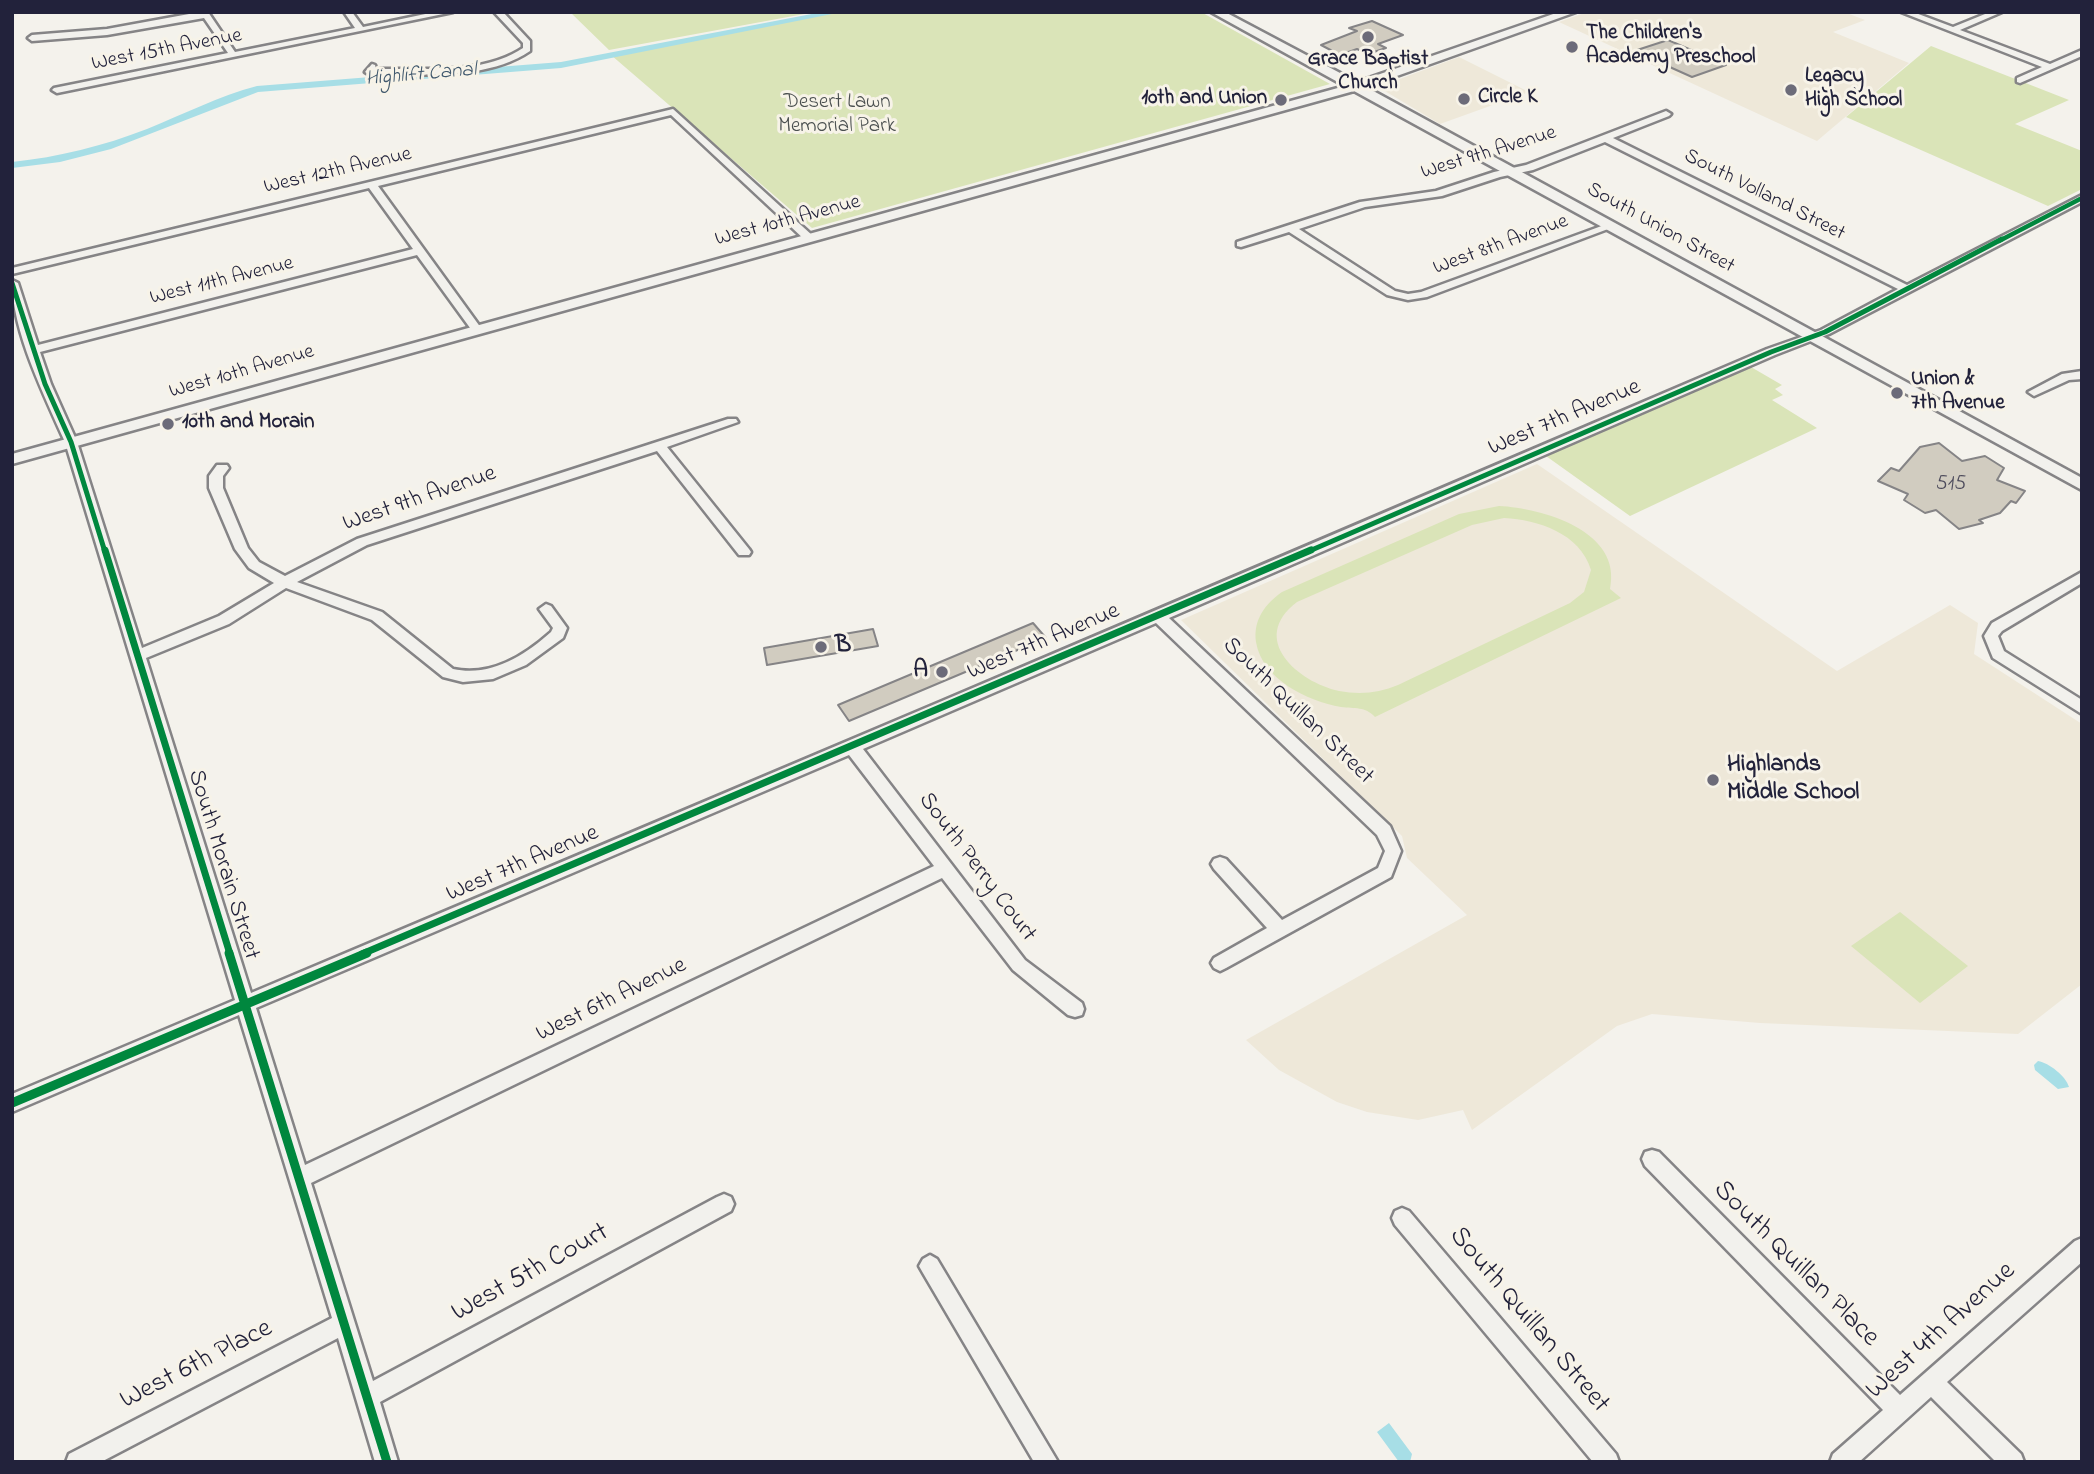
<!DOCTYPE html>
<html>
<head>
<meta charset="utf-8">
<style>
  body { margin:0 }
  #map { position:relative; width:2094px; height:1474px; overflow:hidden; background:#f4f2ec; font-family:"Indie Flower",sans-serif }
  canvas { display:block }
  .frame { position:absolute; inset:0; border:14px solid #22223b; pointer-events:none }
</style>
</head>
<body>
<div id="map">
<canvas width="2094" height="1474"></canvas>
<div class="frame"></div>
</div>
<script>
const c = document.querySelector('canvas').getContext('2d');
c.lineJoin = 'round';
function paint(path, color) { c.fillStyle = color; c.fill(path, 'evenodd'); }
function stroke(path, color, width, dash) { c.strokeStyle = color; c.lineWidth = width; c.lineCap = dash ? 'butt' : 'round'; c.setLineDash(dash || []); c.stroke(path); }
function label(font, color, halo, rows, align = 'center') {
  c.font = font + ' "Indie Flower",sans-serif'; c.lineWidth = 6; c.setLineDash([]); c.textBaseline = 'middle'; c.strokeStyle = halo; c.fillStyle = color; for (const [text, x, y, turn = 0] of rows) {
    c.save(); c.translate(x, y); c.rotate((+turn || 0) * Math.PI / 180); c.textAlign = isNaN(turn) ? turn : align; if (halo) c.strokeText(text, 0, 0); c.fillText(text, 0, 0); c.restore();
  }
}
const built = new Path2D(`
  M1587,12H1844L1865,20L1833,32L1909,63L1817,141L1559,22Z
  M1459,57L1529,92L1440,124L1378,87Z
  M1537,464L1837,671L1950,605L1978,623L1974,654L2082,724V984L2018,1034L1760,1023L1652,1014L1617,1026L1472,1130L1463,1110L1418,1120L1367,1112L1337,1102L1279,1070L1246,1040L1467,915L1407,858L1402,836L1181,620Z`);
const green = new Path2D(`
  M559,12H815L609,50L571,13Z
  M838,12H1201L1330,84L812,228L611,55Z
  M1931,46L2069,100L2015,124L2082,151V189L2048,206L1846,117Z
  M1751,367L1782,385L1775,389L1783,395L1772,400L1817,428L1630,516L1546,456Z
  M1499,506C1542,508 1623,531 1610,589L1621,598L1375,717C1365,706 1355,709 1341,707C1307,701 1262,679 1256,642C1253,620 1265,604 1282,592L1459,514ZM1504,518C1538,520 1580,533 1591,570L1584,592L1570,603L1398,685C1379,693 1360,695 1339,691C1298,682 1248,639 1297,602L1472,525Z
  M1900,912L1968,966L1920,1003L1851,946Z`);
const water = new Path2D(`
  M2038,1061C2049,1063 2066,1076 2069,1087L2058,1089L2035,1070L2034,1065Z
  M1389,1423L1412,1454L1410,1462H1399L1377,1432Z`);
const canal = new Path2D(`
  M822,12H842L561,68L258,92L111,149L60,162L12,168V162C59,157 103,146 147,129C184,114 219,96 257,86L561,62Z`);
const building = new Path2D(`
  M1372,21L1403,35L1378,44L1386,48L1368,54L1357,49L1340,55L1321,45L1357,31L1349,28Z
  M1668,40L1726,65L1692,77L1634,51Z
  M1939,443L1962,461L1985,456L2004,468L1997,480L2025,491L2016,503L2011,501L2000,513L1979,520L1983,523L1959,529L1936,510L1925,513L1904,500L1908,494L1878,481L1891,468L1899,471L1920,447Z
  M1033,623L1046,638L849,721L838,705Z
  M873,629L878,646L767,665L764,648Z`);
const minor = new Path2D(`
  M200,12H208L235,52L355,28L344,12H352L363,27L435,12H453L57,93L52,90L54,88L228,53L204,18L107,35L32,41L28,38L32,35L107,29Z
  M494,12H503L530,41V51C486,81 421,73 370,75L365,72L372,64L375,65L376,69C422,68 483,75 523,48V43Z
  M1901,12H1913L1953,27L1990,12H2002L1960,30L2050,64L2082,50V56L2020,83L2017,82V78L2042,67Z
  M673,109L813,236V240H805L671,115L378,186L481,328V332H473L417,255L40,352L51,384L77,442L142,648L219,616L274,583L249,568L235,549L209,488V476L217,465H227L229,468L223,476V488L248,548L259,562L285,576L357,539L728,419H736L738,422L667,447L749,549L751,552L749,555H739L657,451L367,545L297,582L382,612L453,669C491,677 524,656 551,632L553,628L539,609L546,604L551,606L567,628L563,638L526,665L493,679L463,682L443,677L372,620L286,588L229,624L146,658L251,993C758,780 1261,566 1767,349L1821,330L1898,289L1605,142L1533,170L1500,177L1442,196L1365,207L1299,229L1395,291L1408,294L1421,292L1607,224L1616,226L1427,297L1408,300L1387,295L1289,232L1241,247L1237,246V242L1360,202L1436,191L1494,172L1526,165L1666,111L1671,114L1669,116L1613,138L1907,285L2082,195V202L1829,334L1775,355L1169,618L1390,826L1401,851L1391,877L1226,968L1220,971L1214,968L1211,963L1214,958L1267,928L1214,869L1211,864L1214,859L1220,857L1226,859L1282,920L1378,868L1385,851L1377,835L1156,623L863,749L1025,960L1082,1003L1084,1009L1082,1015L1075,1017L1068,1015L1013,970L942,878L311,1183L373,1381L717,1197L724,1194L731,1197L734,1204L731,1211L380,1402L398,1462H375L338,1338L101,1462H66L69,1454L332,1318L239,1015L12,1112V1094L235,1000L65,442C44,395 12,331 12,280L18,283L38,345L413,249L369,188L12,274V268ZM849,755L934,866L305,1165L256,1008Z
  M2082,371V379L2069,380L2034,396L2028,392L2062,374Z
  M2082,572V583L2002,631L1998,636L2004,651L2082,700V714L1993,658L1984,636L1992,623Z
  M1652,1150L1659,1152L1900,1395L2075,1241L2082,1238V1262L1947,1382L2021,1454L2024,1462H1996L1931,1397L1859,1462H1830L1833,1454L1883,1410L1645,1166L1642,1159L1645,1152Z
  M1402,1208L1409,1211L1616,1454L1619,1462H1593L1395,1225L1392,1218L1395,1211Z
  M930,1255L937,1259L1058,1462H1034L923,1273L919,1266L923,1259Z`);
const major = new Path2D(`
  M1211,12H1225L1357,82L1559,12H1576L1366,87L2082,478V490L1354,91L12,464V454L1345,86Z`);
const cyclewayFar3 = new Path2D(`
  M1999,241L2082,198`);
const cyclewayFar2 = new Path2D(`
  M12,283L45,384L71,442L105,552
  M1307,552L1771,352L1825,332L2002,239`);
const cyclewayFar1 = new Path2D(`
  M105,550L230,954
  M362,954L1311,550`);
const cycleway = new Path2D(`
  M229,953L387,1462
  M12,1103L367,953`);
const markers = [
  [1368,37,7,"#6c6b79"],
  [1572,47,7,"#6c6b79"],
  [1791,90,7,"#6c6b79"],
  [1464,99,7,"#6c6b79"],
  [1281,100,7,"#6c6b79"],
  [1897,393,7,"#6c6b79"],
  [168,424,7,"#6c6b79"],
  [821,647,7,"#6c6b79"],
  [942,672,7,"#6c6b79"],
  [1713,780,7,"#6c6b79"]
];
const farPoinames = [
  ["The Children's",1586,35],
  ["Academy Preschool",1586,59],
  ["Grace Baptist",1368,61,"center"],
  ["Church",1368,85,"center"],
  ["Legacy",1805,78],
  ["High School",1805,102],
  ["Circle K",1478,99],
  ["10th and Union",1267,100,"right"],
  ["Union &",1911,381],
  ["7th Avenue",1911,405],
  ["10th and Morain",182,424]
];
const farStreetnames = [
  ["West 15th Avenue",167,51,-11],
  ["West 9th Avenue",1489,154,-17],
  ["West 12th Avenue",338,172,-13],
  ["South Volland Street",1764,196,27],
  ["West 10th Avenue",788,222,-15],
  ["South Union Street",1660,229,29],
  ["West 8th Avenue",1501,246,-20],
  ["West 11th Avenue",222,282,-14],
  ["West 10th Avenue",242,373,-16]
];
const farWaternames = [
  ["Highlift Canal",421,76,-5]
];
const farParknames = [
  ["Desert Lawn",837,104],
  ["Memorial Park",837,128]
];
const numberNames = [
  ["515",1951,486]
];
const streetNames = [
  ["West 7th Avenue",1565,419,-23],
  ["West 9th Avenue",420,500,-19],
  ["West 7th Avenue",1044,643,-23],
  ["South Quillan Street",1297,712,44],
  ["South Morain Street",222,865,73],
  ["West 7th Avenue",523,865,-23],
  ["South Perry Court",976,868,53],
  ["West 6th Avenue",612,1001,-26]
];
const poiNames = [
  ["B",835,647],
  ["A",928,672,"right"],
  ["Highlands",1727,766],
  ["Middle School",1727,794]
];
const nearStreetnames = [
  ["South Quillan Place",1795,1265,45],
  ["West 5th Court",531,1274,-29],
  ["South Quillan Street",1528,1321,50],
  ["West 4th Avenue",1942,1332,-42],
  ["West 6th Place",197,1366,-27]
];
paint(built, '#eee8d9');
paint(green, '#dae4b8');
paint(water, '#a7dee6');
paint(canal, '#a7dee6');
paint(building, '#d1ccc0');
stroke(building, '#858486', 2);
stroke(minor, '#858486', 5);
stroke(major, '#858486', 5);
paint(minor, '#f2f1ed');
paint(major, '#f2f1ed');
stroke(cyclewayFar3, '#00873e', 4.5);
stroke(cyclewayFar2, '#00873e', 5);
stroke(cyclewayFar1, '#00873e', 7);
stroke(cycleway, '#00873e', 9);
for (const [x, y, r, color] of markers) { const dot = new Path2D(); dot.arc(x, y, r, 0, 2 * Math.PI); c.fillStyle = color; c.fill(dot); stroke(dot, '#f7f3e8', 2.5); }
label('bold 21px', '#22223b', '#f7f3e8', farPoinames, 'left');
label('21px', '#22223b', '#f7f3e8', farStreetnames);
label('italic 21px', '#40586d', '#f7f3e8', farWaternames);
label('21px', '#4b5050', '#f7f3e8', farParknames);
label('21px', '#4e4c5c', null, numberNames);
label('24px', '#22223b', '#f7f3e8', streetNames);
label('bold 24px', '#22223b', '#f7f3e8', poiNames, 'left');
label('28px', '#22223b', '#f7f3e8', nearStreetnames);
</script>
</body>
</html>
